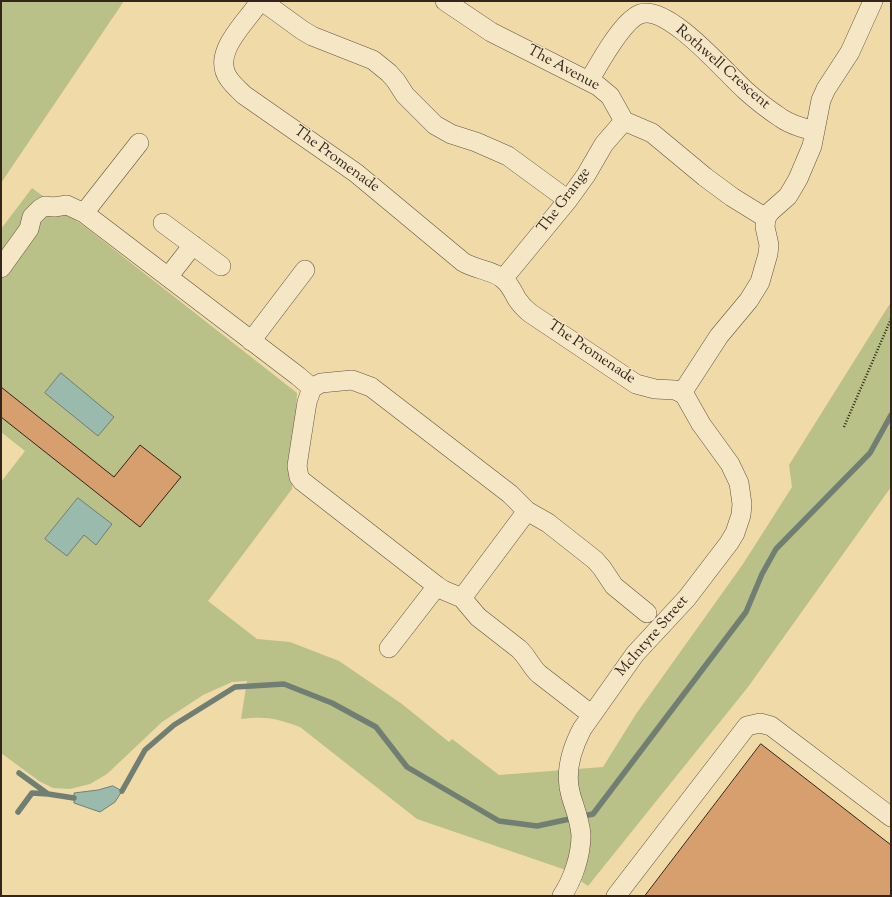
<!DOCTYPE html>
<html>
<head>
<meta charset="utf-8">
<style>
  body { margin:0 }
  #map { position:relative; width:892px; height:897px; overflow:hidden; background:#efdaa8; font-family:"Sorts Mill Goudy",serif }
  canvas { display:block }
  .frame { position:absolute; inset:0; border:2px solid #33241d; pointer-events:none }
</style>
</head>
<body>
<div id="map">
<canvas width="892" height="897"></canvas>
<div class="frame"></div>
</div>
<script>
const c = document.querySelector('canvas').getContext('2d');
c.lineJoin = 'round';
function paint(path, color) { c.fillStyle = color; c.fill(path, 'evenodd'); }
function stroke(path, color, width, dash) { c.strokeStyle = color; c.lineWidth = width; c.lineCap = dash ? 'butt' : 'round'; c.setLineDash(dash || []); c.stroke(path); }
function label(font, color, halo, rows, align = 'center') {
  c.font = font + ' "Sorts Mill Goudy",serif'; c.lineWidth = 3; c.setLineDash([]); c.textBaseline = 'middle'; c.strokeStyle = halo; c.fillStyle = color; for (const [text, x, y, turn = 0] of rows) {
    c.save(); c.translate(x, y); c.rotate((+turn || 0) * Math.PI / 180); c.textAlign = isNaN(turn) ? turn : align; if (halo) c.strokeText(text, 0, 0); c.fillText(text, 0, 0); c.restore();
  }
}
const green = new Path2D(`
  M1,1H124L1,183Z
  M32,188L89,230L297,393L292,489L208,601L257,639L290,642L339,661L402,704L449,742L452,739L499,775L603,767L636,714L743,564L792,487L789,465L891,302V487L748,687L588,886L563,869L417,819L300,727C277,719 267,716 241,719L247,681L232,682L203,695L162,722L107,774L90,784L70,789L53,788L39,781L1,753V482L25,451L1,432V229Z`);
const water = new Path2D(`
  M61,373L114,417L98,436L45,393Z
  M78,498L112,524L96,545L84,535L67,556L45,539Z
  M113,786L122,791L115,802L100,812L74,803V793L98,790Z`);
const stream = new Path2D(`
  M19,773L48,794L74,798
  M122,791L145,750L174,725L235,687L284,684L332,703L376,727L407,767L499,821L537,826L593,814L746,612L762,574L776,549L870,453L891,415
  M18,812L32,793L48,794`);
const building = new Path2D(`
  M1,387L114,477L140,445L181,477L140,527L1,417Z
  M761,744L891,845V896H645Z`);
const path = new Path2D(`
  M844,427L891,319`);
const minor = new Path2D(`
  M260,1C247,22 210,53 229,79C233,85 239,90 244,95L356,173L463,262C476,270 493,270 503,279C510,284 513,292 517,299C521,305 525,309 530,313L636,384L655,389L675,390L684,394L701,424L730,464L739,483L742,504L741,515L735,533L729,543L687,598L635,654L582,729C571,750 564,773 571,796C575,809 580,821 581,835C581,856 573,879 562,896
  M262,1L302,30L312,36L373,60L389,73L396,81L405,95L435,125L451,134L476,142L508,156L568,200
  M445,1L491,32L598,86L610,96L624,121L652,133L705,177L732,197L766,218
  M589,81C599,64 622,21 640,14C668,4 725,72 745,90C756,100 769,110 781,118C791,125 803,128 815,131
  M84,213L139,143
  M163,223L221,266
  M1,268L29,229L32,217L40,209L45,206L54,207L67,205L84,213L298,376L312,388L321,383L352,380L371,387L510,494L527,511L548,523L595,560L602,568L614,586L647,613
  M168,277L193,245
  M503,279L568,200L586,175L604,144L624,121
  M251,341L305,270
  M312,388L307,402L297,466L299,477L302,481L437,586L443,590L462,598L478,617L519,649C527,656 531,667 539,674L592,715
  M682,393L719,336L749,300L760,282L768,254L769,245L765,227L766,218L770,212L788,196L798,179L812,146L821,100L826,89L850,52L873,1
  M462,598L527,511
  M389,648L437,586
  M616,896L747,726L760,723L771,726L891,817`);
const streetNames = [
  ["Rothwell Crescent",722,68,41],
  ["The Avenue",563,69,28],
  ["The Promenade",336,160,36],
  ["The Grange",565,201,-53],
  ["The Promenade",591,353,34],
  ["McIntyre Street",653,637,-49]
];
paint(green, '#b9c088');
paint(water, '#9abaad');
stroke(water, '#717e73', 1);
stroke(stream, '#717e73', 5.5);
paint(building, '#d79e6e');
stroke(building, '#33241d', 1);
stroke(minor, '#625240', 20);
stroke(path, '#33241d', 2.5, [1, 2]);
stroke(minor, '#f5e7c6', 19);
label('15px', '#33241d', '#f5e7c6', streetNames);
</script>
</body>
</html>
